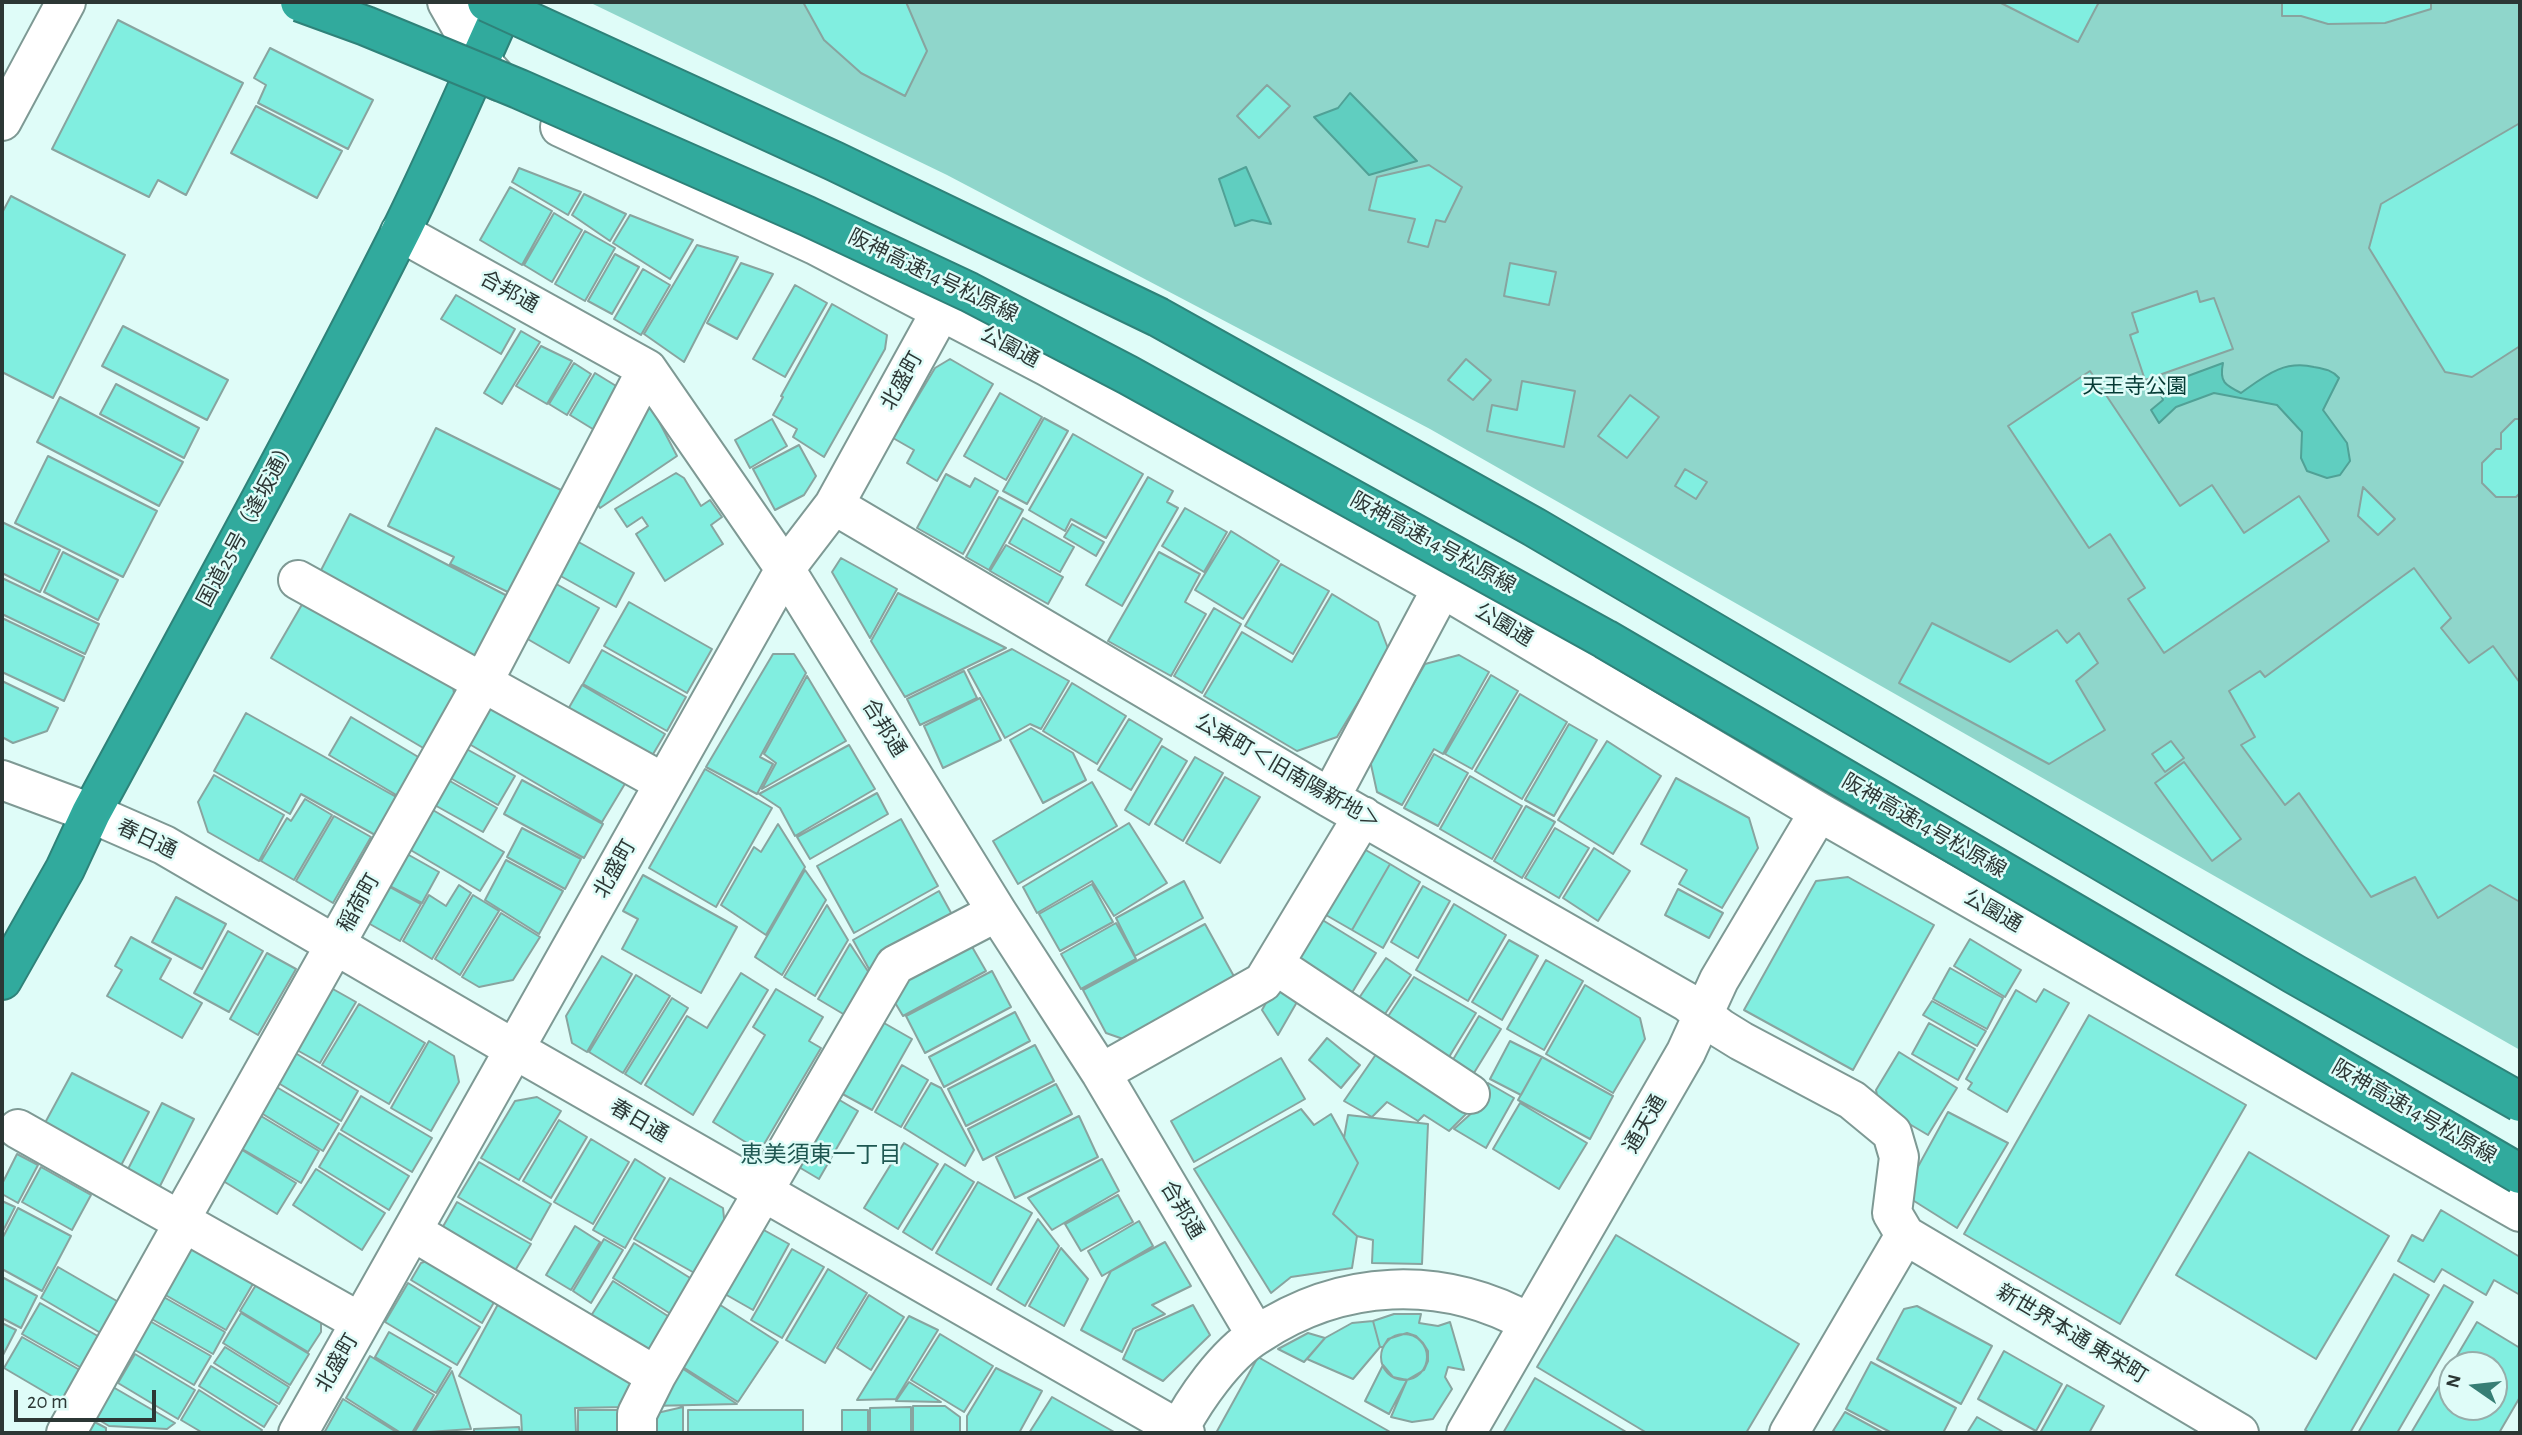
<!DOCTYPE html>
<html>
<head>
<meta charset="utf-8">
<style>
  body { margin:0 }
  #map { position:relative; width:2522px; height:1435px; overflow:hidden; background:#dffcf8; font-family:"Alegreya Sans",sans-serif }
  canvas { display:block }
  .frame { position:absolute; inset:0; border:4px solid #2c3735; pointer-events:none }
  .north { position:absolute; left:2438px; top:1351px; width:70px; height:70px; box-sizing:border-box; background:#dffcf8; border:2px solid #97adaa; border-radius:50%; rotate:284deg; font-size:19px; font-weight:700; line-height:28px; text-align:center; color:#2c3735 }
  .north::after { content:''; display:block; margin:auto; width:24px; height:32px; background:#377e75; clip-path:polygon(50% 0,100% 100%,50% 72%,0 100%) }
  .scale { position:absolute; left:14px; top:1390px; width:142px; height:32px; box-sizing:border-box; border:4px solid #2c3735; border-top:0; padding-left:9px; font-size:21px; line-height:24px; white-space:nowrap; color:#2c3735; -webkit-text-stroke:5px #dffcf8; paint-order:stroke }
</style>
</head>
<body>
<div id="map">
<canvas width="2522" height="1435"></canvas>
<div class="frame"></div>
<div class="north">N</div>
<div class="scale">20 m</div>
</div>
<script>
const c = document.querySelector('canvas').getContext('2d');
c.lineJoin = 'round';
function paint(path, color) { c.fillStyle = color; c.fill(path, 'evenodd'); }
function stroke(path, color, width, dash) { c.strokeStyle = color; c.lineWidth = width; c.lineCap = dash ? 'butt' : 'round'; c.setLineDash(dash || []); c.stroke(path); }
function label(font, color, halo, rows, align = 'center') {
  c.font = font + ' "Alegreya Sans","Noto Sans JP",sans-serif'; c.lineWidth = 5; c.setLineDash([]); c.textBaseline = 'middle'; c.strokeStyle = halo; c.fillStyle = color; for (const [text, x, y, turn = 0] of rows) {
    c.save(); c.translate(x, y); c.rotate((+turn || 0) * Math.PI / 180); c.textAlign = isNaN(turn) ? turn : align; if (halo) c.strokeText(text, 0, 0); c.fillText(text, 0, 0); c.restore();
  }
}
const green = new Path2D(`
  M594,2H2520V1050L1430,429L947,175L593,4Z`);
const water = new Path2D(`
  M1350,93L1417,161L1369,175L1314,117L1338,108Z
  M1246,167L1271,224L1252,220L1235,226L1219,179Z
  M2223,363C2219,382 2225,385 2241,393C2265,376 2283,360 2314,367C2325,369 2332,370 2339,378L2323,410L2347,443L2350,461L2340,475L2327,478L2307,471L2301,458L2302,432L2277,405L2214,393L2176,407L2159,423L2151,410L2163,400L2158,387Z`);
const building = new Path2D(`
  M803,2H906L927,51L905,96L861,73L824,40Z
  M1999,2H2099L2078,42Z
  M2282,2H2431V9L2385,23L2328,24L2301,16H2282Z
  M118,20L243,83L186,195L158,180L149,197L52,149Z
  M270,48L373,100L348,149L258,103L266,85L254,78Z
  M1267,85L1290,106L1259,138L1237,116Z
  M256,106L342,151L317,198L231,153Z
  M2520,123V346L2472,377L2445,372L2369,248L2381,204Z
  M1429,165L1462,187L1445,222L1436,220L1428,247L1408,242L1415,219L1369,210L1377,177Z
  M519,168L581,192L568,215L512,182Z
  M510,187L552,211L522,265L480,240Z
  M584,194L626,214L610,241L572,215Z
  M11,196L125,255L53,398L2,372V213Z
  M554,213L582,230L552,282L524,265Z
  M630,215L693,240L670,279L613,243Z
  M585,231L615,248L585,301L555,284Z
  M697,245L738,257L684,362L644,334Z
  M615,254L639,267L612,314L588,301Z
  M741,263L773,274L737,339L707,323Z
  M1510,263L1556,272L1549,305L1504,296Z
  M643,269L670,285L641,335L614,319Z
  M795,285L827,303L785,377L753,359Z
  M2197,291L2200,302L2214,298L2233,349L2145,380L2130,335L2138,332L2132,313Z
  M456,295L515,329L501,354L441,319Z
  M832,304L887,335L885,349L824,457L793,437L797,429L773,415L783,397L781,396Z
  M123,326L228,380L207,420L102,366Z
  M521,331L540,342L502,404L484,393Z
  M541,346L572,361L547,404L516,386Z
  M950,359L993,384L937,481L907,463L914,450L893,438L935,368Z
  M1466,359L1491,380L1473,400L1448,380Z
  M574,363L591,374L567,415L549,404Z
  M2090,371L2180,506L2212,485L2244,533L2299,496L2329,541L2164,653L2128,599L2145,588L2110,534L2089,548L2008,426Z
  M595,373L621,389L596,431L570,415Z
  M1522,381L1575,391L1564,447L1487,431L1492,405L1517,410Z
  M116,384L199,428L184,458L100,414Z
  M1000,393L1042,417L1006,480L964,456Z
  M1630,395L1659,417L1627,458L1598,436Z
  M60,397L183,462L159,506L37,442Z
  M644,406L652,408L677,456L600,508L595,500Z
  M1044,418L1068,431L1027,504L1003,491Z
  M772,419L787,446L750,468L735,440Z
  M2515,419H2520V493L2516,497H2496L2482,483V463L2496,449H2501V433Z
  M436,428L567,493L514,595L450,564L454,557L388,526Z
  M1073,434L1143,474L1106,538L1071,519L1065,531L1029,510Z
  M799,445L816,476L804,495L775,510L753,469Z
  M48,456L157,511L123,577L15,523Z
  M1685,469L1707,482L1696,499L1675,486Z
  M676,473L684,478L701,506L710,500L722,517L711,525L723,544L665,581L636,534L648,526L642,517L627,527L615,509Z
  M946,474L970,487L975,478L998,491L963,554L917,528Z
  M1148,477L1173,491L1167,502L1178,508L1122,606L1086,585Z
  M2363,487L2395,519L2378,535L2358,516Z
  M999,497L1023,510L989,570L966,557Z
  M1185,508L1227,532L1204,572L1162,546Z
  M350,514L517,601L485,662L318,576Z
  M1023,518L1074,547L1060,572L1009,543Z
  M2,522L60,550L40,592L2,573Z
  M1072,524L1104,542L1096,556L1064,537Z
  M1231,531L1279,561L1243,619L1195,590Z
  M575,540L634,573L616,607L557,574Z
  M1006,545L1063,577L1048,604L990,571Z
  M63,552L118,580L98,620L44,592Z
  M1159,552L1200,574L1185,602L1206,614L1171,676L1108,641Z
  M841,558L897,589L870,638L832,572Z
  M1281,564L1329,591L1293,654L1245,626Z
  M2414,568L2451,618L2441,628L2469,663L2493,646L2520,683V902L2490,885L2438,918L2415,877L2371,897L2299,793L2285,805L2241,745L2255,737L2229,691L2260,671L2265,677Z
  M542,576L599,608L569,663L512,630Z
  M2,578L99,624L85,654L2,614Z
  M898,593L1006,648L905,697L871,641Z
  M1332,594L1378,622L1389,651L1337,737L1297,751L1204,696L1242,632L1292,662Z
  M304,601L453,687L455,699L425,749L271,658Z
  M629,602L712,649L687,693L604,646Z
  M1214,608L1241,624L1202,693L1174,676Z
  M2,618L84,657L64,701L2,672Z
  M1932,623L2010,662L2057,630L2067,643L2079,633L2098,663L2076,681L2105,730L2049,764L1899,683Z
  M1012,649L1069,681L1041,729L1030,724L1005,738L968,670Z
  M602,650L686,697L667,731L583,684Z
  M773,654H794L806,673L760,757L773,764L757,794L706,767Z
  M1459,655L1489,672L1443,754L1434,749L1402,805L1377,792L1370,760L1425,664Z
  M964,671L977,698L920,725L907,699Z
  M1491,675L1518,691L1472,769L1445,754Z
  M807,676L846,741L762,789L776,763L764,754Z
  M2,681L58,708L47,731L13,743L2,737Z
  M1072,683L1126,716L1097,764L1043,731Z
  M582,685L665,734L646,766L563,718Z
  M1520,694L1567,722L1522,799L1475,771Z
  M482,698L626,782L602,822L459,738Z
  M980,698L1001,740L943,768L924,726Z
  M246,713L398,798L377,836L301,794L290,814L214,771Z
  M351,717L420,758L398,796L329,755Z
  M1129,719L1162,739L1131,790L1098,770Z
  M1569,724L1597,740L1554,816L1525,800Z
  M1031,728L1073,753L1086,780L1043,803L1010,740Z
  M1607,741L1661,776L1613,854L1558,820Z
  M2171,741L2184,758L2165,772L2152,754Z
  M454,742L515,776L498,805L438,771Z
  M849,745L875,789L795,836L780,808L759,794Z
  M1162,746L1187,761L1149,825L1125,810Z
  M1434,754L1468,773L1438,826L1404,808Z
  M1195,757L1223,773L1183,841L1155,824Z
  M2184,762L2241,839L2212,861L2155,783Z
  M705,769L772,808L716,907L649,868Z
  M436,773L497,808L483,832L422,798Z
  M214,775L284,815L259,861L208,832L198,802Z
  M1470,776L1522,806L1492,859L1440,829Z
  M1225,777L1260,797L1220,863L1186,843Z
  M1676,778L1749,818L1758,848L1722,908L1679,884L1687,870L1641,844Z
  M522,780L603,824L584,858L504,814Z
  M1092,782L1117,826L1018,884L993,841Z
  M877,793L888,814L810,859L797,837Z
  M305,799L332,815L294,880L261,861L287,818L291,821Z
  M421,803L504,852L480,891L397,842Z
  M1526,806L1555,822L1522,878L1494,861Z
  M334,816L371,837L333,903L296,881Z
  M901,819L938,886L854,933L817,866Z
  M1129,823L1167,883L1114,916L1092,881L1037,913L1023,887Z
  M778,824L805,867L766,935L721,905L754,847L761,852Z
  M522,828L581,859L565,889L507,857Z
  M1555,828L1589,848L1559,898L1525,878Z
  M1357,845L1390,864L1352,930L1319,911Z
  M1594,848L1630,871L1598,921L1563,898Z
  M400,850L439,872L422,903L382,882Z
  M506,860L563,891L539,934L485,900Z
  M1390,864L1420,882L1383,948L1352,930Z
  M805,870L826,900L782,975L755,957Z
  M643,875L737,927L701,993L622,949L638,919L623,911Z
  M1848,877L1934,925L1853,1070L1744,1010L1816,881Z
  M1184,881L1203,918L1135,956L1116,918Z
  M381,882L421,904L400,941L361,919Z
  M1092,884L1113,922L1060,951L1039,914Z
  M459,885L471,893L432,959L403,941L429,895L446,906Z
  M1423,886L1450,901L1418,958L1391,942Z
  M1678,889L1723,913L1709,938L1665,915Z
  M939,891L955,920L869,969L853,940Z
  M473,895L499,911L460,975L435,959Z
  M176,897L226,924L202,969L152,942Z
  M1454,904L1506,935L1468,1001L1416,970Z
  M827,905L848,940L815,996L784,977Z
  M501,913L540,937L513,980L479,987L462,977Z
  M1316,916L1376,953L1347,1001L1287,963Z
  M1116,923L1136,959L1081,989L1061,954Z
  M1205,924L1236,980L1126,1040L1106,1033L1083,990Z
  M228,931L263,951L229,1012L194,993Z
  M131,937L171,959L160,979L202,1003L182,1038L107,996L122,970L115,966Z
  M1970,939L2021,970L2005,997L1954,966Z
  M1509,940L1538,956L1502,1020L1472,1002Z
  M850,944L873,979L850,1018L818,999Z
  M971,945L986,971L903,1016L888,991Z
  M267,953L296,969L258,1035L230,1019Z
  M602,956L632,974L587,1052L572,1043L566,1016Z
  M1386,958L1411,975L1381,1020L1355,1004Z
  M1546,960L1583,981L1544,1050L1507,1029Z
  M1950,968L2003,998L1987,1029L1933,999Z
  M992,971L1011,1007L925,1053L906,1016Z
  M741,973L768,990L693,1115L645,1085L687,1016L707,1028Z
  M636,975L670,996L623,1073L589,1052Z
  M1414,977L1476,1013L1446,1062L1385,1021Z
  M1278,981L1301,995L1278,1035L1262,1010Z
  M324,984L356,1002L320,1063L288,1045Z
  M1585,985L1640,1018L1645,1039L1613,1093L1546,1054Z
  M776,989L823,1017L809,1041L821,1048L760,1151L713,1122L765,1035L753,1027Z
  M2044,989L2069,1003L2007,1112L1968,1089L1972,1083L1966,1079L2016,990L2036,1002Z
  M672,998L688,1008L641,1084L625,1074Z
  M1932,1001L1986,1031L1977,1046L1923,1015Z
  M359,1004L425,1043L389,1104L322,1065Z
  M1015,1012L1030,1041L944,1087L929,1057Z
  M2089,1015L2246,1105L2120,1324L1964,1234Z
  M1479,1016L1501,1029L1469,1081L1448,1068Z
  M877,1019L912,1039L872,1110L837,1091Z
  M1929,1023L1975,1049L1958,1080L1912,1054Z
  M1327,1038L1360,1065L1341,1088L1309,1060Z
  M429,1041L454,1056L459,1082L431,1131L391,1108Z
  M1510,1041L1542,1057L1521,1095L1490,1079Z
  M1035,1045L1054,1081L966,1126L948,1089Z
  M1381,1047L1472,1108L1449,1131L1424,1115L1418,1121L1387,1102L1372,1117L1344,1101Z
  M287,1048L358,1091L341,1121L270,1078Z
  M1899,1052L1957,1088L1928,1135L1879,1106L1876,1090Z
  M1542,1057L1613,1096L1590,1139L1518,1100Z
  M1281,1058L1305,1099L1194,1162L1171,1121Z
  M902,1065L928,1080L901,1127L875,1112Z
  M72,1073L149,1112L116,1175L39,1134Z
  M268,1082L339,1124L323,1151L253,1108Z
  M931,1083L941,1088L974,1150L965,1166L904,1128Z
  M1488,1083L1514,1098L1486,1148L1454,1129L1475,1110Z
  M1056,1084L1072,1114L983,1160L968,1129Z
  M831,1095L858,1111L819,1179L792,1163Z
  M361,1096L432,1138L412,1172L341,1130Z
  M537,1097L561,1111L519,1180L481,1158L515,1101Z
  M162,1103L194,1119L159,1188L127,1171Z
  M1520,1103L1587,1143L1559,1189L1493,1149Z
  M1301,1109L1314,1125L1331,1114L1358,1163L1333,1214L1357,1236L1352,1268L1291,1277L1271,1293L1194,1169Z
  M1948,1112L2008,1143L1957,1228L1903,1194Z
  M256,1113L319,1151L301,1183L237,1146Z
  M1348,1115L1428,1124L1422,1264L1372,1263L1373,1240L1357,1236L1333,1214L1358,1163L1344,1138Z
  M1079,1116L1098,1157L1015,1198L996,1157Z
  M559,1120L587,1137L551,1198L523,1181Z
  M339,1133L409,1176L389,1210L319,1167Z
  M591,1139L629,1162L593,1224L554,1202Z
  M904,1143L938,1164L898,1229L864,1208Z
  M234,1145L296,1183L277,1214L215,1176Z
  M2249,1152L2389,1236L2316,1359L2176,1275Z
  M17,1154L38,1165L18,1203L2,1194V1184Z
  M635,1159L665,1178L625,1248L593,1230Z
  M1102,1159L1119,1191L1052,1230L1028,1198Z
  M479,1162L551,1204L531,1240L458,1197Z
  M945,1164L974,1182L932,1250L903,1232Z
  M41,1167L91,1195L72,1230L22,1202Z
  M316,1169L385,1213L362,1250L293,1205Z
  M670,1178L723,1208L725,1228L698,1275L634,1239Z
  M978,1182L1032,1213L991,1285L936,1253Z
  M1118,1195L1133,1222L1081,1251L1065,1224Z
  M2,1201L15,1207L2,1233Z
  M457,1202L531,1244L510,1279L437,1237Z
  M18,1208L71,1236L42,1291L2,1269V1239Z
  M2441,1210L2520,1257V1295L2494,1280L2486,1295L2442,1269L2434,1282L2398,1261L2412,1235L2423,1241Z
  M1038,1219L1059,1246L1025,1306L997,1289Z
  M1139,1221L1153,1246L1102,1276L1088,1251Z
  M753,1224L789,1244L753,1310L716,1289Z
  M575,1226L600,1242L571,1290L546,1275Z
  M1616,1235L1799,1344L1746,1433H1647L1537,1367Z
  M604,1239L623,1250L591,1303L573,1291Z
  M184,1241L254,1282L226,1330L155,1289Z
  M1165,1242L1191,1286L1152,1305L1165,1314L1133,1329L1122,1352L1081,1330L1111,1271Z
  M634,1243L695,1281L674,1316L613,1278Z
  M1061,1248L1088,1279L1064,1326L1029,1306Z
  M792,1249L824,1267L782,1338L751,1320Z
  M440,1256L500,1292L482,1323L411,1280L421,1263Z
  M58,1267L122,1304L104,1335L41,1298Z
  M828,1269L867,1293L825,1363L786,1340Z
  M2394,1274L2429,1295L2350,1433H2310L2305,1430Z
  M2,1277L37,1296L21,1328L2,1318Z
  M259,1280L321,1318V1332L308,1352L240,1311Z
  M613,1281L671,1318L648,1356L589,1319Z
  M408,1283L480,1327L457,1365L385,1322Z
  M2444,1285L2473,1302L2397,1433H2358Z
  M155,1292L225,1332L213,1354L143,1314Z
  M503,1295L641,1375L624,1407L575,1408L576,1433H522L521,1415L459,1376Z
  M869,1295L904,1317L871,1370L837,1348Z
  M714,1301L778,1342L738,1402L675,1362Z
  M40,1303L103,1339L85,1370L22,1334Z
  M1193,1305L1210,1335L1163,1381L1123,1359L1136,1331Z
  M1917,1306L1992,1346L1961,1404L1877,1359L1904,1309Z
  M241,1313L309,1354L290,1385L223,1343Z
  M1394,1314H1421L1419,1323L1438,1326L1450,1322L1464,1370L1448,1367L1445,1377L1452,1389L1433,1419L1412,1422L1391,1417L1407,1380L1424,1370L1428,1361V1351L1423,1343L1416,1336L1407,1333L1388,1339L1383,1347H1380L1373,1321Z
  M141,1316L211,1356L194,1385L125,1344Z
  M909,1316L938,1330L896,1399L857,1400Z
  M1373,1321L1380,1347L1353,1379L1307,1359L1325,1338L1352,1323Z
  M2477,1322L2520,1348V1397L2499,1433H2411ZM2452,1365H2494V1407H2452Z
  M2,1323L16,1330L2,1357Z
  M389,1332L451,1368L436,1393L375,1357Z
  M1308,1333L1325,1338L1304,1362L1278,1349Z
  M1381 1357a23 23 0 1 1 46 0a23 23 0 1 1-46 0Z
  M940,1334L993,1366L964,1412L911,1380Z
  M22,1337L85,1373L67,1405L4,1368Z
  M225,1347L289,1387L279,1404L214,1363Z
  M2004,1351L2062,1384L2036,1431L1978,1399Z
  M135,1354L195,1390L178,1419L118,1383Z
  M370,1356L434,1395L412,1433H401L346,1398Z
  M1258,1357L1392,1433H1216Z
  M1871,1362L1956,1408L1943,1433H1892L1846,1409Z
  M674,1363L737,1404L649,1406Z
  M1383,1365L1393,1377L1407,1380L1389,1414L1365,1401Z
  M211,1366L277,1406L264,1427L199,1386Z
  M996,1368L1042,1391L1019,1433H967V1416Z
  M452,1371L471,1429L414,1433Z
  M1535,1378L1628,1433H1503Z
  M909,1382L941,1402L896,1401Z
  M106,1383L175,1423L167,1429L109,1426L89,1414Z
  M2067,1385L2104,1406L2089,1433H2040Z
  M199,1390L262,1430L260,1433H203L181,1420Z
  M1052,1397L1116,1433H1029Z
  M343,1399L398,1433H324Z
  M913,1406H945L960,1417V1433H913Z
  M683,1407V1433H644V1416Z
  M911,1407V1433H870V1408Z
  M578,1410H627V1433H578Z
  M688,1410H803V1433H688Z
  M842,1410H868V1433H842Z
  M1845,1412L1884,1433H1838L1833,1431Z
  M1977,1417L2005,1433H1967Z
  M87,1418L106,1428V1433H79Z
  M519,1427L520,1433H474V1429Z`);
const minor = new Path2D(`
  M447,2L480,60L499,81
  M2,121L66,2
  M560,127L815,245L1048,367L1442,588L1819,812L2520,1212
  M400,232L647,369L785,569L997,912L1101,1073L1256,1335
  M834,505L1330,798L1687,1002L1720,1028L1741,1041L1852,1100L1892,1133L1899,1157L1892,1213L1905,1235L2239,1433
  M298,580L664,783
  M2,780L91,813L164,845L514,1049L1185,1433
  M1330,798L1442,588
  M1274,964L1470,1094
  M1101,1073L1263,982L1363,816
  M18,1129L360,1322
  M412,1231L656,1376
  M66,1433L178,1233L180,1220L483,682L647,369
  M298,1433L785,569L834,505L941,311
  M637,1433V1414L656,1376L895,965L997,912
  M1177,1433C1194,1400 1225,1355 1257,1335C1341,1279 1441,1274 1529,1323
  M1466,1433L1686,1052L1719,980L1819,812
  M1789,1433L1905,1235`);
const highway = new Path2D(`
  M2,980L65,869L91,813C195,621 301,429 400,233C438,157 471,79 506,2`);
const highwayBridge = new Path2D(`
  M300,2L366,26L519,89L807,216L969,292L1128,375L1605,639L2520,1174
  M487,2L834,161L1158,317L1534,527L2294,974L2520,1102`);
const streetNames = [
  ["阪神高速14号松原線",933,276,26],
  ["合邦通",509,292,29],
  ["公園通",1010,347,28],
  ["北盛町",902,381,-61],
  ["国道25号（逢坂通）",247,523,-62],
  ["阪神高速14号松原線",1433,543,29],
  ["公園通",1504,625,31],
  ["合邦通",884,728,58],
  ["公東町＜旧南陽新地＞",1288,772,30],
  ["阪神高速14号松原線",1924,826,30],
  ["春日通",147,839,25],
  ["北盛町",615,869,-61],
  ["稲荷町",359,903,-61],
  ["公園通",1993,911,30],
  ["阪神高速14号松原線",2414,1112,30],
  ["春日通",639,1121,30],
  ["通天通",1645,1124,-60],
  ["合邦通",1182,1210,59],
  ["新世界本通 東栄町",2072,1334,31],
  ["北盛町",337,1363,-60]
];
const parkNames = [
  ["天王寺公園",2135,387]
];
const neighbourhoodNames = [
  ["恵美須東一丁目",821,1155]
];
paint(green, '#8fd6cb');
paint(water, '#60cec0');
stroke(water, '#50a196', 2);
paint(building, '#81eee0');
stroke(building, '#88a49f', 2);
stroke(minor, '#7e9994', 42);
stroke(highway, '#2f8279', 42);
stroke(minor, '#fff', 38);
stroke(highway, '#31aa9d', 38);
stroke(highwayBridge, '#2f8279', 42, []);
stroke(highwayBridge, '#31aa9d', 38);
label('21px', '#2c3735', '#dffcf8', streetNames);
label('21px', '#053b35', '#dffcf8', parkNames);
label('23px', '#1e5751', '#dffcf8', neighbourhoodNames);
</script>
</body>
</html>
